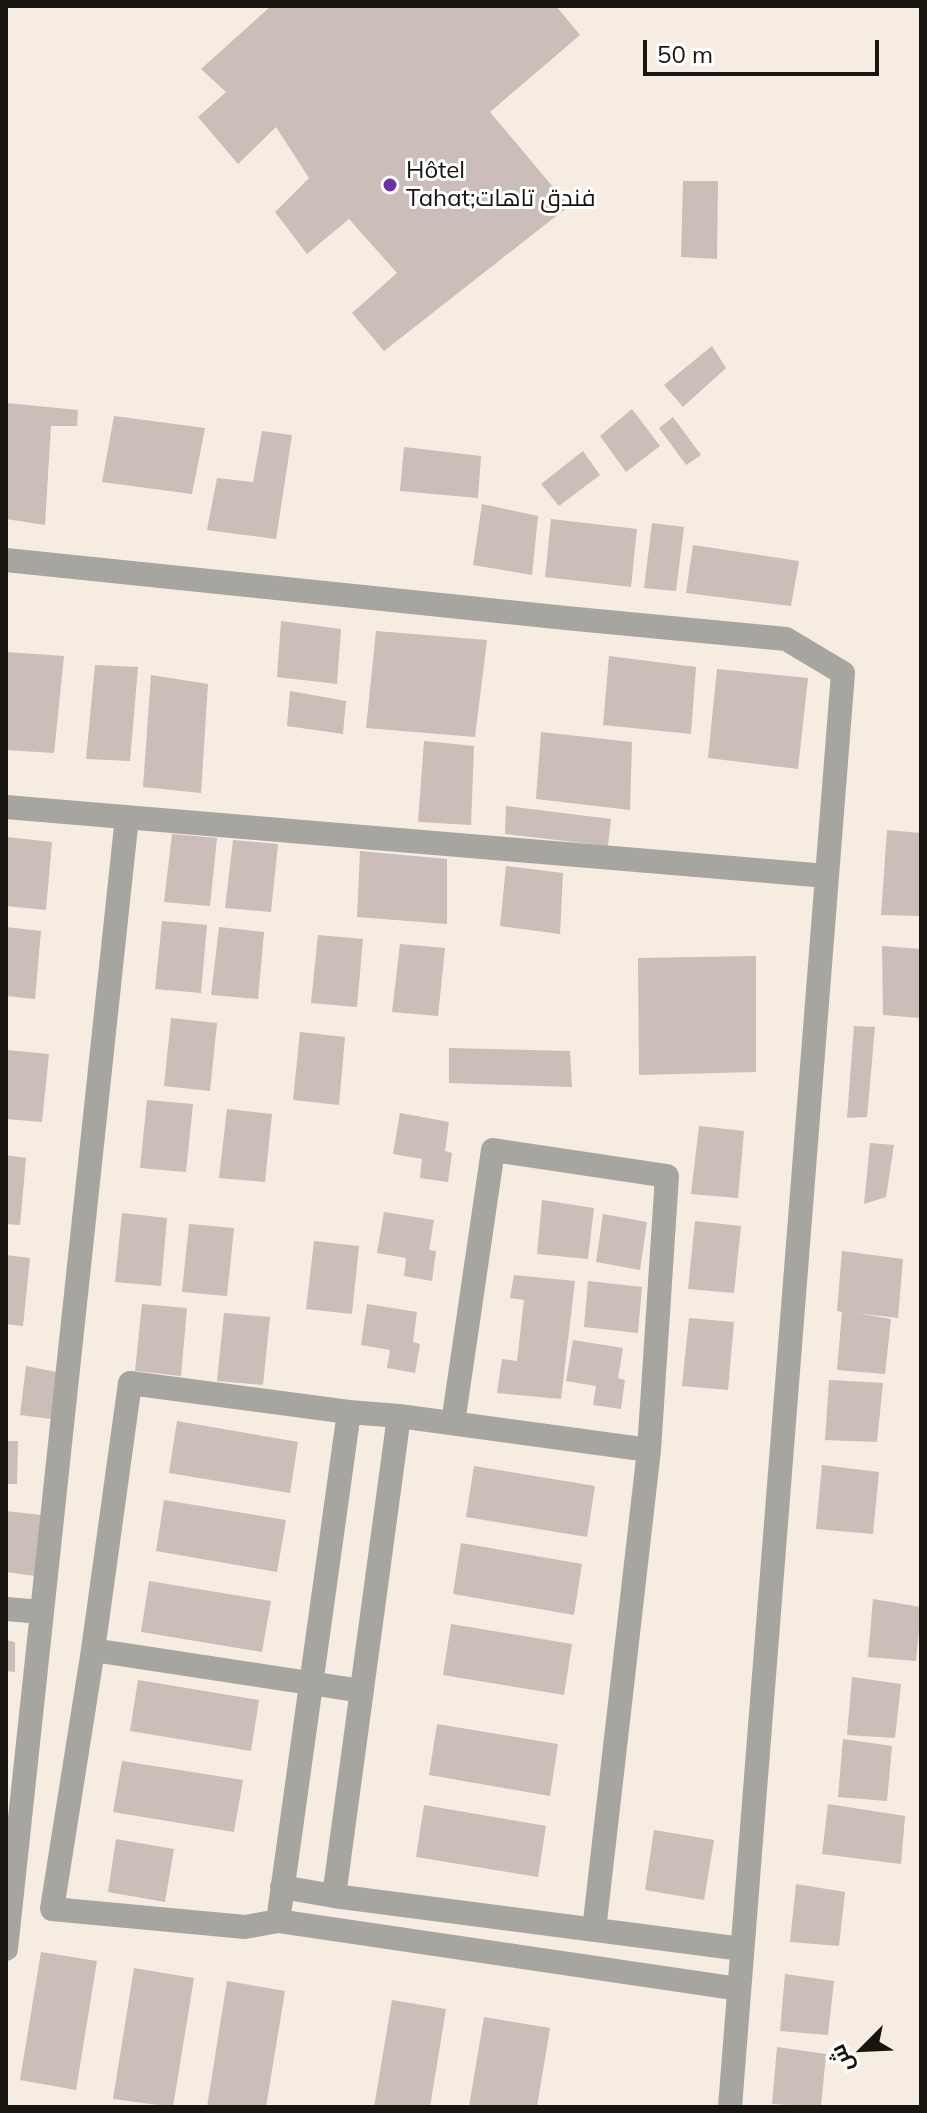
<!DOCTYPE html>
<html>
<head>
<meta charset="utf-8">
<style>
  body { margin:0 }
  #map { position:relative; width:927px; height:2113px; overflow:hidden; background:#f6ece1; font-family:Mulish,Cairo,sans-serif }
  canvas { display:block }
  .frame { position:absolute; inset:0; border:8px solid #181511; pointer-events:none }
  .north { position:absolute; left:823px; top:2009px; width:80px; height:80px; -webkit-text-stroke:6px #fff; paint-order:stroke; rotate:246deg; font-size:22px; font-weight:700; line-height:32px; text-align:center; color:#181511 }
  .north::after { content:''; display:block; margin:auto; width:28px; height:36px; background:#181511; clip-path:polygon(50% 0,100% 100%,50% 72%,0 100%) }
  .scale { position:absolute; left:643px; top:40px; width:236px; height:36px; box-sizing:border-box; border:4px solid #181511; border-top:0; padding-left:10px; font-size:24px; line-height:28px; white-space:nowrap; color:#181511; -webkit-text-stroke:6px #fff; paint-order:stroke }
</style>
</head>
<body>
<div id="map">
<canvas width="927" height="2113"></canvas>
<div class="frame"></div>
<div class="north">ش</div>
<div class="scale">50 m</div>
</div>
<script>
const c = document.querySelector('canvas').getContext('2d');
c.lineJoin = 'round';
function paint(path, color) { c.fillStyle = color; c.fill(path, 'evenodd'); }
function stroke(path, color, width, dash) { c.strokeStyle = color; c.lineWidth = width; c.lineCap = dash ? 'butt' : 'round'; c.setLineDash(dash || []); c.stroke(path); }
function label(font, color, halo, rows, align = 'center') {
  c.font = font + ' Mulish,Cairo,sans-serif'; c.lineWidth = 6; c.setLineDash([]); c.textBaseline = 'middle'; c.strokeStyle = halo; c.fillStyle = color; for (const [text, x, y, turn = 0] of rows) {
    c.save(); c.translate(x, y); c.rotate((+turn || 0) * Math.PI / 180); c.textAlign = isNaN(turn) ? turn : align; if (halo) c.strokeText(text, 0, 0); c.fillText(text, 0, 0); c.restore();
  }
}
const building = new Path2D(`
  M271,6H556L580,35L490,112L569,206L384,351L352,313L397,273L349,219L307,254L275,212L309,178L276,127L238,164L198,117L226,92L201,69Z
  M683,181H718L717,259L681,257Z
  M712,346L726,368L683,407L664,385Z
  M7,403L78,410L77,426H51L45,525L6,519Z
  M632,409L660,446L626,472L600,436Z
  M114,416L205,428L192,494L102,482Z
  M673,417L701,455L686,465L659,428Z
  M262,431L292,435L276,539L207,530L217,478L253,482Z
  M404,447L481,456L478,498L400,491Z
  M583,451L600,475L559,506L541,484Z
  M482,504L538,516L532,575L473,565Z
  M551,519L637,529L631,587L545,577Z
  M652,523L684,527L676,591L644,588Z
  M693,545L799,561L791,606L686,593Z
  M281,621L341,629L337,684L277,677Z
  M376,631L487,640L475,737L366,728Z
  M6,652L64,656L54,753L6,750Z
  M609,656L696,667L691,734L603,725Z
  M95,665L138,667L130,761L86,759Z
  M717,669L808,678L798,769L708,758Z
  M151,675L208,684L201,793L143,787Z
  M290,691L346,701L343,734L287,726Z
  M541,732L632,742L630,810L536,799Z
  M424,741L474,746L471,825L418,822Z
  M506,806L611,819L608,846L505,834Z
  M887,830L921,833V916L881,915Z
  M172,834L217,838L210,906L164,902Z
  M7,837L52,842L46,910L6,906Z
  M233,840L278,844L271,912L225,908Z
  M360,851L447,859V924L357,917Z
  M506,866L563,873L560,934L500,926Z
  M162,921L207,925L201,993L155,989Z
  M6,927L41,931L35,999L6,996Z
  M219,927L264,932L258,999L211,995Z
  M318,935L363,939L357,1007L311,1003Z
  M400,944L445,948L438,1016L392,1012Z
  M882,946L921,949V1018L883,1015Z
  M756,956V1072L639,1075L638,958Z
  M171,1018L217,1023L210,1091L164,1086Z
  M854,1026L875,1027L867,1117L847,1118Z
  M300,1032L345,1037L339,1105L293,1100Z
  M449,1048L570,1051L572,1087L449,1083Z
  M6,1050L49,1054L42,1122L6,1119Z
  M147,1100L193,1104L186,1172L140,1168Z
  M227,1109L272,1114L265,1182L219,1178Z
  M400,1113L449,1122L445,1151L452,1153L448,1182L420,1178L422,1159L393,1154Z
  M699,1126L744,1131L738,1198L691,1194Z
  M870,1143L894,1145L886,1197L864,1204Z
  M6,1155L26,1158L20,1225L6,1224Z
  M542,1200L594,1208L588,1259L537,1254Z
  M384,1212L434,1220L429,1250L436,1251L432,1281L404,1276L406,1258L377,1253Z
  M122,1213L167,1218L161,1286L115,1282Z
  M603,1214L647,1222L640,1270L596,1262Z
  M695,1221L741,1226L734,1293L688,1289Z
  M189,1224L234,1228L227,1296L182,1292Z
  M314,1241L359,1246L352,1314L306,1309Z
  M842,1251L903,1259L898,1318L856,1313L891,1319L885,1374L837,1370L842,1312L837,1311Z
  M6,1255L30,1258L23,1326L6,1324Z
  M514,1275L575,1281L561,1399L497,1393L502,1359L517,1361L524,1300L510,1298Z
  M588,1281L642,1287L638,1333L584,1327Z
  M142,1304L187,1308L181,1376L135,1371Z
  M367,1304L417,1312L413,1342L420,1344L415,1373L387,1368L390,1350L361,1345Z
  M224,1313L270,1317L263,1385L217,1381Z
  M689,1318L734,1322L728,1390L682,1386Z
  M573,1340L623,1348L618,1378L625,1380L621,1409L593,1405L596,1386L566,1381Z
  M26,1366L56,1372L51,1419L20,1415Z
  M829,1380L883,1383L877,1442L825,1440Z
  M177,1421L298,1442L290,1493L169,1473Z
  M6,1441H18L17,1484H6Z
  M822,1465L879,1472L873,1534L816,1529Z
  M474,1466L595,1486L587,1537L466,1517Z
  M164,1500L286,1520L277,1572L156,1551Z
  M6,1511L42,1515L35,1576L6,1572Z
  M461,1543L582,1564L574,1615L453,1594Z
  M149,1581L271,1601L262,1652L141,1632Z
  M873,1599L921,1607L916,1661L868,1657Z
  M451,1624L572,1644L564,1695L443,1675Z
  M6,1640L15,1642V1672L6,1671Z
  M852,1677L901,1684L895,1738L847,1735Z
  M138,1680L259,1700L251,1751L130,1731Z
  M437,1724L558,1744L550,1796L429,1775Z
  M843,1739L892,1746L887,1801L838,1797Z
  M122,1761L243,1780L234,1832L113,1812Z
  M828,1804L905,1816L901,1864L822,1854Z
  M424,1805L546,1826L538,1877L416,1857Z
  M654,1830L714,1840L704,1900L645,1890Z
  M116,1839L174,1849L165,1902L108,1892Z
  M796,1884L845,1892L839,1946L790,1942Z
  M41,1952L97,1961L76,2090L20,2080Z
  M134,1968L194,1978L173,2107L113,2099Z
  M785,1974L834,1981L828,2035L780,2031Z
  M227,1981L285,1991L266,2107H207Z
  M392,2000L446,2009L430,2107H374Z
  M484,2017L550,2028L537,2107H469Z
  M777,2047L826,2054L821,2107L772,2104Z`);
const minor = new Path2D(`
  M6,560L566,618L786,639L843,673L730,2107
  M6,807L827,876
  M399,1416L349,1412L278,1921L739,1989
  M453,1423L493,1150L667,1176L649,1450
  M6,1609L42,1612
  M93,1650L362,1691
  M282,1887L334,1896
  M278,1921L245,1927L52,1909L93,1650L130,1383L349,1412
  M594,1930L649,1450L399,1416L334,1896L742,1949
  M6,1949L127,817`);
const markers = [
  [390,185,8,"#6d31a6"]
];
const poiNames = [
  ["Hôtel",406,171],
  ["Tahat;فندق تاهات",406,199]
];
paint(building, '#cbbdb8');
stroke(minor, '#a7a5a0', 24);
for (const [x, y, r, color] of markers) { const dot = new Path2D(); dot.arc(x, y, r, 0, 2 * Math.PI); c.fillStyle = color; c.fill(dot); stroke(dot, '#fff', 3); }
label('24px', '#181511', '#fff', poiNames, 'left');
</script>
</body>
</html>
